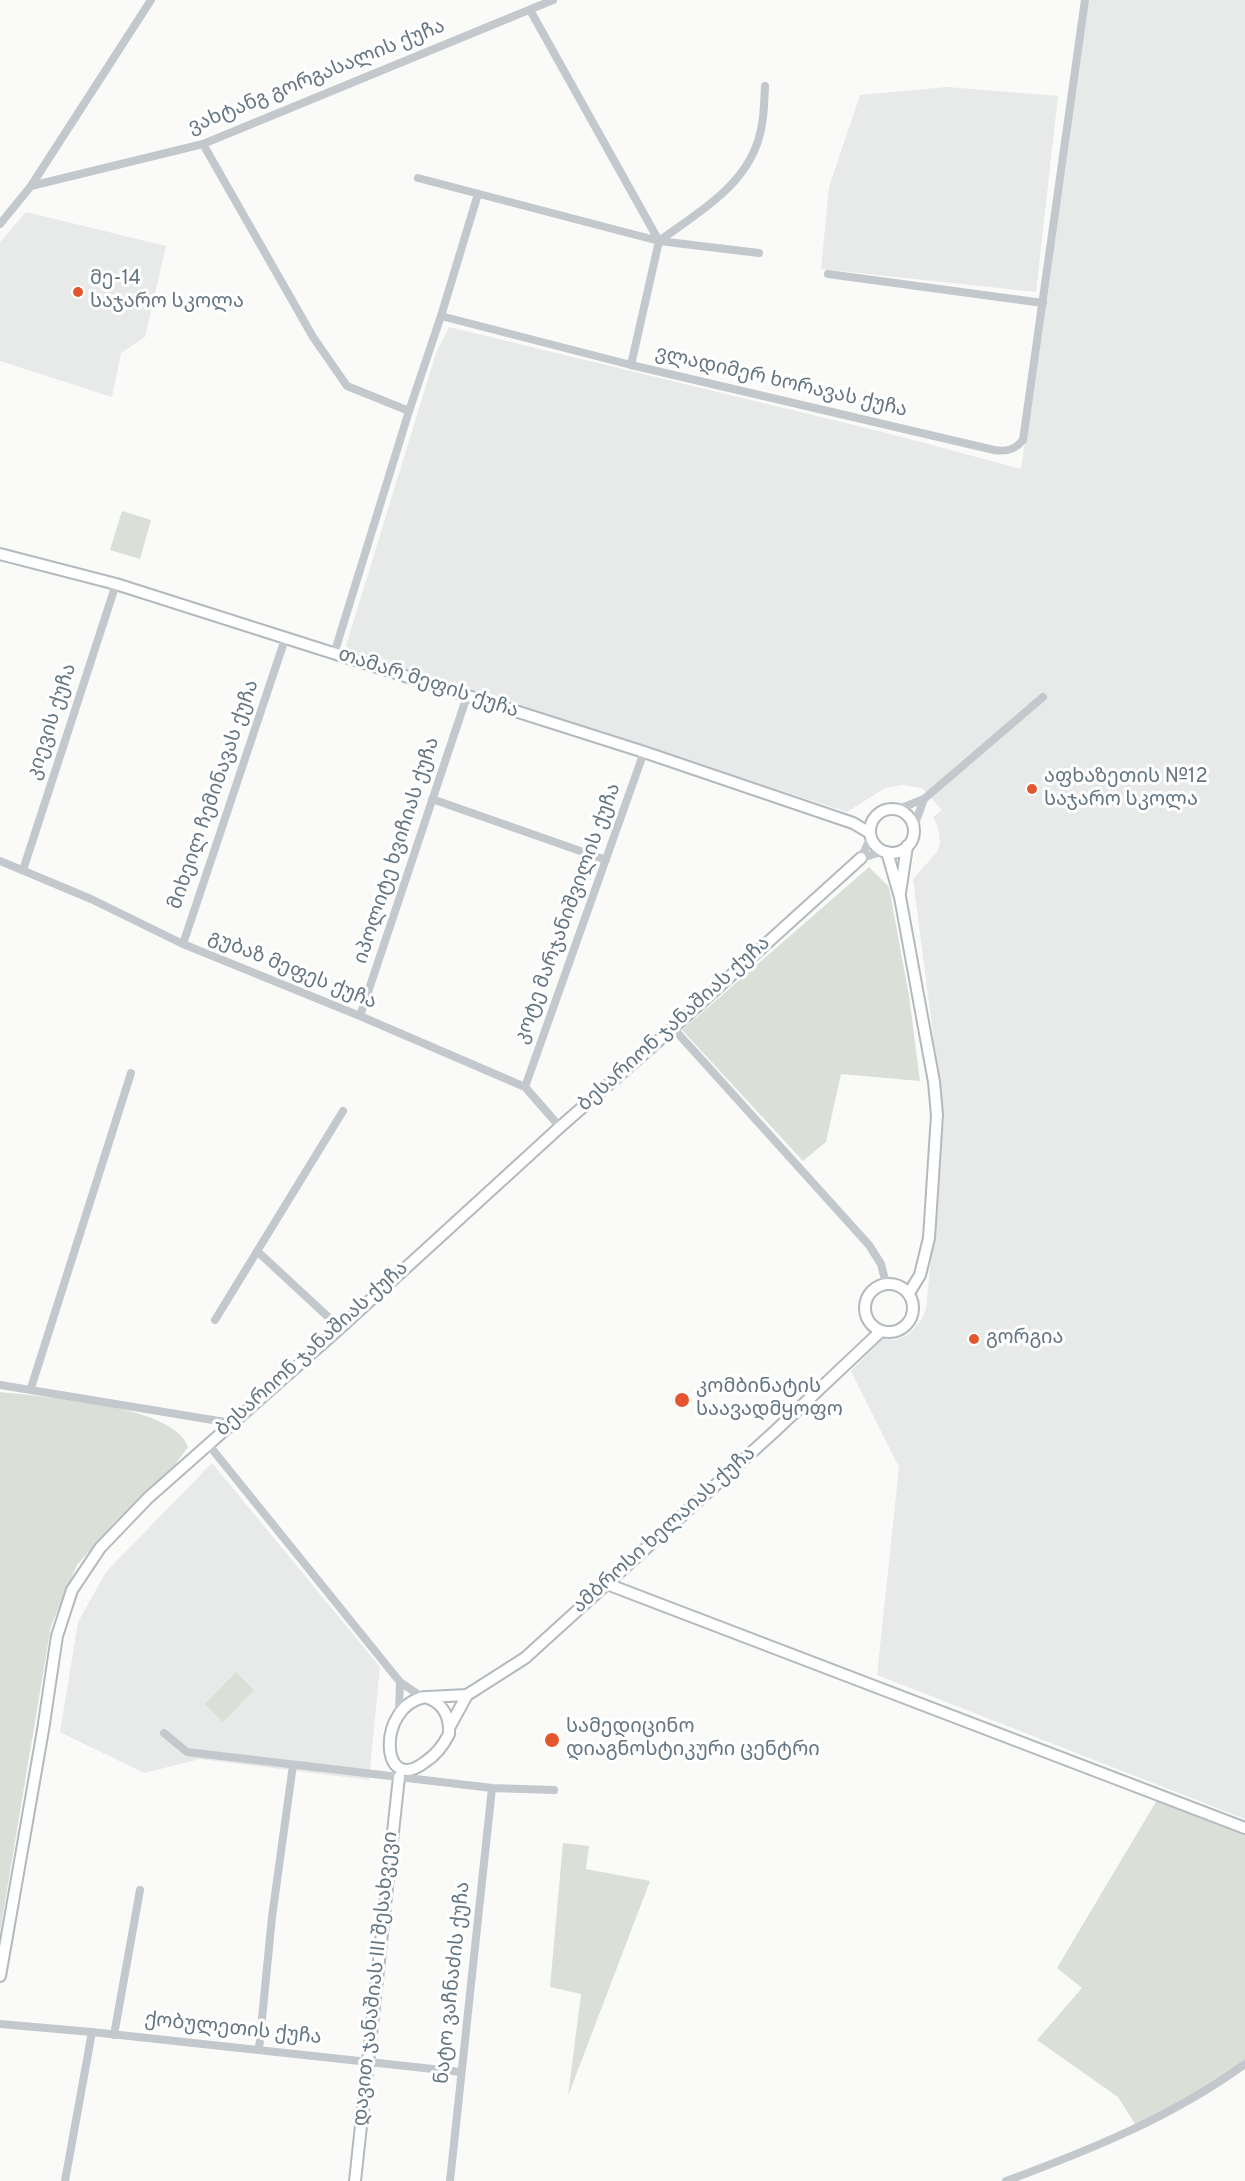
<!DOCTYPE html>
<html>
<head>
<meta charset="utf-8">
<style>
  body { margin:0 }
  canvas { display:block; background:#fafaf8 }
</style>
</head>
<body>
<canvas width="1245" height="2181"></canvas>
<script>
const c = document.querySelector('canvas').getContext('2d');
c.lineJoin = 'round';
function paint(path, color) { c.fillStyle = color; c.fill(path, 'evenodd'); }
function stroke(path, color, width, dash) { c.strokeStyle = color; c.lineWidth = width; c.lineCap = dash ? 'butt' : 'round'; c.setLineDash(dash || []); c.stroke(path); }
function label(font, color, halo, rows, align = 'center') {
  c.font = font + ' Overpass,"Noto Sans Georgian",sans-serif'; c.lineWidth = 6; c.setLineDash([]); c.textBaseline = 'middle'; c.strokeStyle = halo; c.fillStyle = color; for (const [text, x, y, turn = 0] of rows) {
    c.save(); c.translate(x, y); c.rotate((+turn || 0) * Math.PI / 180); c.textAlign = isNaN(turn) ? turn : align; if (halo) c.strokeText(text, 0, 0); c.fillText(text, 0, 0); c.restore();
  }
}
const built = new Path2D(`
  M1088,0H1245V1819L877,1675L899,1467L851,1371L882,1339L895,1340L909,1334L922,1319L926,1309L944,1119L913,879L937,852L940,844L938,827L933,817L942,810L922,788L902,785L885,788L847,812L345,649L436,353L449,327L887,433L1021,469Z
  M947,87L1058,96L1036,292L821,269L829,187L860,95Z
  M26,212L166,246L145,337L121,353L112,397L0,361V242Z
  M212,1463L380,1667L369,1780L200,1759L144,1773L60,1732L78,1622L106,1572Z`);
const green = new Path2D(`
  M122,511L151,520L140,559L110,550Z
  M869,867L889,887L909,996L920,1081L841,1074L826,1142L803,1161L682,1030Z
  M0,1392C41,1397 174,1404 188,1447L174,1466L115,1522L77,1565L51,1626L0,1932Z
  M236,1672L254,1690L223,1722L205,1704Z
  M1160,1795L1245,1828V2064L1137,2127L1118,2097L1037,2040L1082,1988L1057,1968Z
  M563,1843L589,1846L586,1869L650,1881L568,2096L581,1994L550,1987Z`);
const street = new Path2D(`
  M530,10L659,241
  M203,144L313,337L347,386L409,411
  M418,178L659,241L759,253
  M31,186L151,0
  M0,224L31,186L203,144L553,0
  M659,241C696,214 743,188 758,141C764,123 764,105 765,86
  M828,274L1043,303
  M441,316L478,194
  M631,365L659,241
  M334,654L409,411L441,316L631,365L994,450C1006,452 1015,450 1023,440L1085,0
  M432,799L606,860
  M896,810L924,799L1043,697
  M913,829L924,799
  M861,858L885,851
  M861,858L871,837
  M0,861L91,899L183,944L360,1016L525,1087L560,1127
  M23,870L116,584
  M183,944L285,639
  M360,1016L467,696
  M673,1028L869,1245L881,1264L886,1284
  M525,1087L644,752
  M257,1251L340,1328
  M215,1320L343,1111
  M0,1385L231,1423
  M31,1388L131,1073
  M208,1444L400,1682L422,1697
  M399,1711L400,1682
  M164,1733L187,1752L492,1788L554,1790
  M0,2024L92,2032L461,2072
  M114,2035L140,1890
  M259,2049L272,1917L293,1765
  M65,2181L92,2032
  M450,2181L492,1788
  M1006,2181C1090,2150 1172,2117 1245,2064`);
const secondary = new Path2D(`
  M0,554L116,584L644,752L853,823L870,833
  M870 831a22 22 0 1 1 44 0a22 22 0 1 1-44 0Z
  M887,852L900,897L934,1082L937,1115L929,1238L920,1275L909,1293
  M900,893L907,846
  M865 1308a24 24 0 1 1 48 0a24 24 0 1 1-48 0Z
  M607,1584L1245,1828
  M425,1697C442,1702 450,1716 449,1734C443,1746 436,1755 425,1762C380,1797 376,1706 425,1697Z
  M428,1697L467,1695
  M449,1728L467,1695L525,1658L774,1432L881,1331
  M0,1976L43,1730L57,1636L72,1590L100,1548L148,1498L340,1328L560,1127L673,1028L861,858
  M355,2181L399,1777`);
const markers = [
  [78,292,6,"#e4572e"],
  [1032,789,6,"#e4572e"],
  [974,1339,6,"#e4572e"],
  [682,1400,8,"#e4572e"],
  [552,1740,8,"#e4572e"]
];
const streetNames = [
  ["ვახტანგ გორგასალის ქუჩა",317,78,-22],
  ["ვლადიმერ ხორავას ქუჩა",781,383,13],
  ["თამარ მეფის ქუჩა",428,684,18],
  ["კიევის ქუჩა",53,722,-72],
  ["მიხეილ ჩემინავას ქუჩა",215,795,-71],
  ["იპოლიტე ხვიჩიას ქუჩა",398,851,-72],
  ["კოტე მარჯანიშვილის ქუჩა",569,914,-70],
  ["გუბაზ მეფეს ქუჩა",292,971,22],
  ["ბესარიონ ჯანაშიას ქუჩა",675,1025,-42],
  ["ბესარიონ ჯანაშიას ქუჩა",313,1350,-42],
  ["ამბროსი ხელაიას ქუჩა",665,1531,-42],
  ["დავით ჯანაშიას III შესახვევი",377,1979,-84],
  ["ნატო ვაჩნაძის ქუჩა",454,1983,-84],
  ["ქობულეთის ქუჩა",233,2030,6]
];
const poiNames = [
  ["მე-14",90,280],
  ["საჯარო სკოლა",90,303],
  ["აფხაზეთის №12",1044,778],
  ["საჯარო სკოლა",1044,801],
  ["გორგია",986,1339],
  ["კომბინატის",696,1388],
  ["საავადმყოფო",696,1411],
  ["სამედიცინო",566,1728],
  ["დიაგნოსტიკური ცენტრი",566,1751]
];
paint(built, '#e8e9e9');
paint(green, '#dadfd7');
stroke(secondary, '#b3babf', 14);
stroke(street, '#c3c8cc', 8);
stroke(secondary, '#fff', 10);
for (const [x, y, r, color] of markers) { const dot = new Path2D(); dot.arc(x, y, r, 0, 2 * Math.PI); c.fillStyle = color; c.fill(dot); stroke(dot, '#fff', 2); }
label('20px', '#657683', '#fff', streetNames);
label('20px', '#657683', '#fff', poiNames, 'left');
</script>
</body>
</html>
